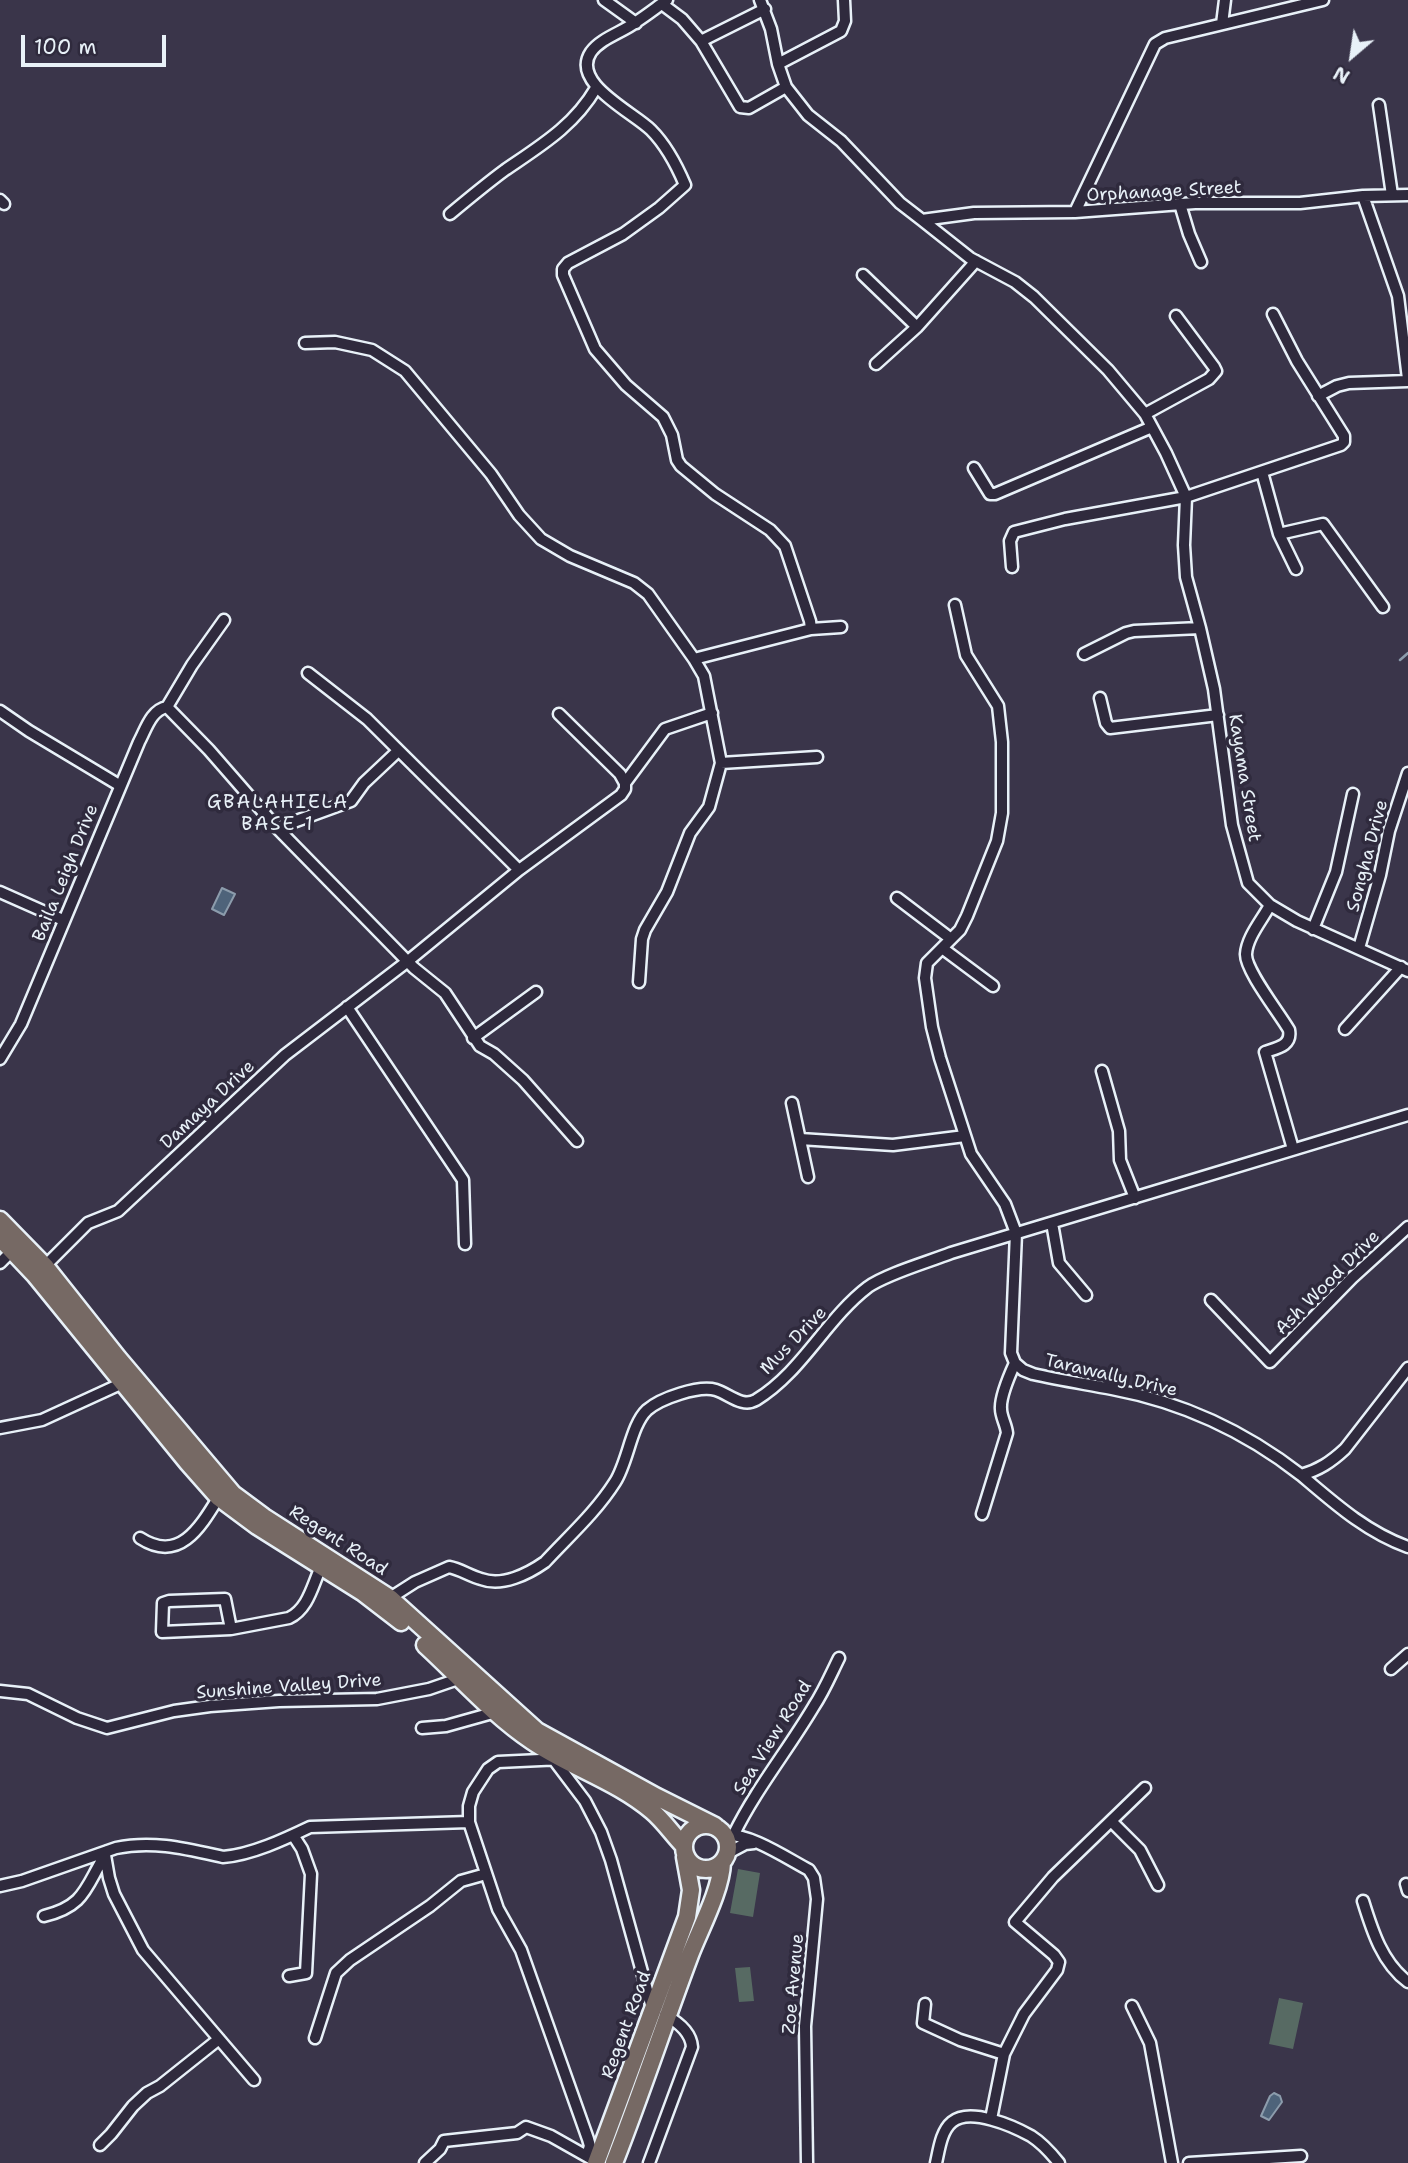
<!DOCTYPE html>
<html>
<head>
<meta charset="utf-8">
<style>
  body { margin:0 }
  #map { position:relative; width:1408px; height:2163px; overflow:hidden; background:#3a354a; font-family:"Shantell Sans",sans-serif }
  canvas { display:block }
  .north { position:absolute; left:1317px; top:21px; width:70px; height:70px; -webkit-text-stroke:5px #2f2a3d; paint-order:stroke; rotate:209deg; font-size:19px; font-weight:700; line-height:28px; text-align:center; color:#e8f1f8 }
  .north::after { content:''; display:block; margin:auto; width:24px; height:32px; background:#e8f1f8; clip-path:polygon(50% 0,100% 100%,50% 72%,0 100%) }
  .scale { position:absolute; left:21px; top:35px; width:145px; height:32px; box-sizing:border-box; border:4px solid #e8f1f8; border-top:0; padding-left:9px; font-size:21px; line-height:24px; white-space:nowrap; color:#e8f1f8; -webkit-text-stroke:5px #2f2a3d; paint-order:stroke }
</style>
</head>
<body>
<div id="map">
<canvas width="1408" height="2163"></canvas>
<div class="north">N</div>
<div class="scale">100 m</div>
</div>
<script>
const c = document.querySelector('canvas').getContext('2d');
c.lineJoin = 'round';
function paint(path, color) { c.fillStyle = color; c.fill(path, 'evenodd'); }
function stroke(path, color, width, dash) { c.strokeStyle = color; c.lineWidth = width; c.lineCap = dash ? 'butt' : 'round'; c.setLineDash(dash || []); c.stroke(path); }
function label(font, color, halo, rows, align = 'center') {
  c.font = font + ' "Shantell Sans",sans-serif'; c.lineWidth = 7; c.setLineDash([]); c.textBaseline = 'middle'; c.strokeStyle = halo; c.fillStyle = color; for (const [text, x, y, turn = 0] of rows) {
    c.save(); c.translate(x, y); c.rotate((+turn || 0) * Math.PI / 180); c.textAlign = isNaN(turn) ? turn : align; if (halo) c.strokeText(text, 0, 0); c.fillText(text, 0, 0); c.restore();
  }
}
const green = new Path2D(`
  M738,1869L760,1873L753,1917L730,1913Z
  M750,1967L754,2001L739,2002L735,1968Z
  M1279,1998L1303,2003L1293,2049L1269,2044Z`);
const water = new Path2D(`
  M222,888L235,894L224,915L212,909Z
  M1274,2093L1280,2096L1282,2102L1269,2120L1261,2116L1270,2096Z`);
const stream = new Path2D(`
  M1400,660L1408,653`);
const minor = new Path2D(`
  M604,0L636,23
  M667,0C657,7 647,15 636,22C623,32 601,38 591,52C570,83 633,112 651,130C666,145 677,166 685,185L659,208L623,234L568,263L563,269V275L595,349L626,385L663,417L672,435L677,460L681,466L715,494L770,530L785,546L810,621L811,629
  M760,0L771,29L778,64L786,87L808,115L841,141L900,203L922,220L970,258L1015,282L1034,297L1108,370L1145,414L1166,453L1186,497L1184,545L1186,577L1200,628L1214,689L1232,825L1248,883L1270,905L1297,921L1408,971
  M662,4L682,19L701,41L765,9
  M1222,24L1225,0
  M701,41L740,107L749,108L786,87
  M778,64L841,31L845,21L844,0
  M1379,105L1392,195
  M1363,196L1398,296L1408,379
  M0,200L4,204
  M1180,204L1189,234L1201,262
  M1075,212L1155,44L1165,38L1323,0
  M450,214C468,199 486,184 505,170C540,146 574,126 596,88
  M922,220L974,213L1075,212L1195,203H1300L1363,196L1408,195
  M863,275L917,327
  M305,343L335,342L372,350L405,371L491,474L519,515L541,539L570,556L634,583L648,594L694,659L704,676L721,763L709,807L690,833L667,892L645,930L642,939L639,982
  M876,364L917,327L976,261
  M1318,396L1337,386L1349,383L1408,381
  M1145,414L1209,379L1216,371L1214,367L1176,316
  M974,468L990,494H995L1152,427
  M1262,472L1279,534L1323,524L1383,607
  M1279,534L1296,569
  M1012,567L1010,541L1014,532L1065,519L1186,497L1341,445L1344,442V436L1297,361L1273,314
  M955,605L966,655L998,706L1002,742V813L997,841L967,916L960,930L927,963L925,978L932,1027L940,1058L971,1154L1005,1204L1016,1233L1011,1353L1015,1363L1023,1370L1033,1374C1059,1380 1086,1384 1112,1389C1181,1402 1246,1432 1301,1475C1319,1470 1331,1462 1345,1449L1408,1368
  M1084,654L1126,633L1134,631L1200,628
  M694,659L811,629L841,627
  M308,673L367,719L519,870
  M1100,698L1106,723L1110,728L1218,715
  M167,707L209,750L277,828L414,968L445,993L480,1046L494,1054L523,1080L577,1141
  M167,707L192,665L224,620
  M0,711L29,731L119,785
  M559,714L620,774L625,783
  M721,763L817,757
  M277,828L351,801L364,783L398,751
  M0,892L63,920
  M897,898L951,939
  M1270,905C1262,920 1247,937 1246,954C1245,970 1280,1014 1289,1030C1292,1046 1277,1048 1265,1052L1293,1149
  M1313,929L1336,872L1353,794
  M942,948L993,986
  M1359,948L1380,875L1389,831L1408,773
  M347,1007L463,1180L465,1244
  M1345,1029L1401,967
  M473,1038L536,992
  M0,1059L21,1024L139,742C146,729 151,710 167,707
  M1102,1071L1119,1131L1120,1160L1135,1198
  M792,1103L808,1177
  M800,1139L893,1145L965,1136
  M1052,1223L1059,1263L1086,1295
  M0,1263L14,1249
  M41,1270L88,1223L118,1211L285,1055L408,961L519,870L621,795L625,789V783L665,729L712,713
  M1211,1300L1270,1362L1352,1278L1408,1227
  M0,1428L42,1420L127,1381
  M1301,1475C1334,1503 1366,1532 1408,1547
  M982,1514L1007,1433C1006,1424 1001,1417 1001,1409C1000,1398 1010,1374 1015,1363
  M140,1538C180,1564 201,1526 220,1495
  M390,1598L415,1582L449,1567C460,1569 470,1576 481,1579C502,1587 528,1574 545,1562C569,1536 596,1512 615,1482C628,1462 631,1425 647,1410C661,1398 699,1385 716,1390C729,1394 742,1408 756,1400C802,1372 826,1319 868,1287C886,1274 928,1262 951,1253L1408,1115
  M231,1629L225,1599L169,1601L163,1603L162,1632L231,1629L289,1618C310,1608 313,1581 323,1563
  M1391,1669L1408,1654
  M0,1691L28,1694L77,1718L107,1728L174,1711L210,1706L279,1701L377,1699L429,1689L461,1678
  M422,1728L446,1726L496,1712
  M562,1759L498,1762L488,1769L473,1792L469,1806V1822L498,1909L521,1950L588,2139L590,2146L587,2156
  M554,1760L585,1801L601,1832L611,1860L652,2008
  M1111,1821L1140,1850L1158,1885
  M734,1834C756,1789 788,1750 814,1706C824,1691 831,1674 839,1658
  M724,1835C748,1832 788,1859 809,1870L814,1878L817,1899L805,2026L807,2163
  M107,1851L105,1855L109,1878L114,1894L143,1950L254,2080
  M728,1853L745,1844L754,1843
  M1406,1884L1408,1891
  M0,1886L22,1881L116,1848C153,1840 187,1849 223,1857C251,1855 285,1839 310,1827L469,1822
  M1363,1901C1372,1930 1382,1963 1408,1982
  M44,1916C85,1906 85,1888 105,1855
  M289,1976L306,1973L311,1874L302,1849L293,1835
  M925,2004L923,2023L960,2040L1004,2054
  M1132,2006L1150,2043L1172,2163
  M315,2038L336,1973L350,1960L430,1906L461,1881L486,1874
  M991,2119L1004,2054L1024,2014L1057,1970L1059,1962L1054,1955L1015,1922L1053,1877L1145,1788
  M100,2145L111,2134L133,2106L147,2093L160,2086L219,2039
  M425,2163L440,2149L444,2141L517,2133L526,2127L551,2136L590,2158
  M649,2163L692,2047C691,2032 678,2022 665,2015
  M936,2163C939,2150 941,2131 952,2122C970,2107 1013,2126 1031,2136C1042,2143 1051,2153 1059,2163
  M1189,2163L1301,2156`);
const primary = new Path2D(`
  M0,1220L45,1266L118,1358L233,1494L264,1517L390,1598L537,1731L657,1797L715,1826
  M0,1238L35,1275L188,1463L218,1497L257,1526L362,1592L401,1622
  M425,1645C460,1677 493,1715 532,1741C570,1767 617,1781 652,1811C664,1821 673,1835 684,1846
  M684 1847a22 22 0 1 1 44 0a22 22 0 1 1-44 0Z
  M596,2163L687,1917L691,1890L685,1857
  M614,2163C641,2094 664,2024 690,1955C700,1929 721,1890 722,1863`);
const streetNames = [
  ["Orphanage Street",1164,192,-3],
  ["Kayama Street",1244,778,81],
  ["Songha Drive",1368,856,-75],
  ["Baila Leigh Drive",66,873,-68],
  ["Damaya Drive",208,1105,-43],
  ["Ash Wood Drive",1328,1283,-45],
  ["Mus Drive",794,1341,-46],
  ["Tarawally Drive",1111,1376,13],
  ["Regent Road",338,1541,33],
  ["Sunshine Valley Drive",289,1687,-4],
  ["Sea View Road",773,1738,-58],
  ["Zoe Avenue",794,1984,-85],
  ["Regent Road",627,2025,-70]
];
const neighbourhoodNames = [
  ["GBALAHIELA",278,803],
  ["BASE 1",278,825]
];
paint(green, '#576a63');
paint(water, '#4e637a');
stroke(water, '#8c9cac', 2);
stroke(stream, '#8c9cac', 2.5);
stroke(minor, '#e8f1f8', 15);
stroke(primary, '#e8f1f8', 21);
stroke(minor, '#2f2a3d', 10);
stroke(primary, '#766964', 16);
label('18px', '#e8f1f8', '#2f2a3d', streetNames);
c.letterSpacing = '2px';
label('19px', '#e8f1f8', '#2f2a3d', neighbourhoodNames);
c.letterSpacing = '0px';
</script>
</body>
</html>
